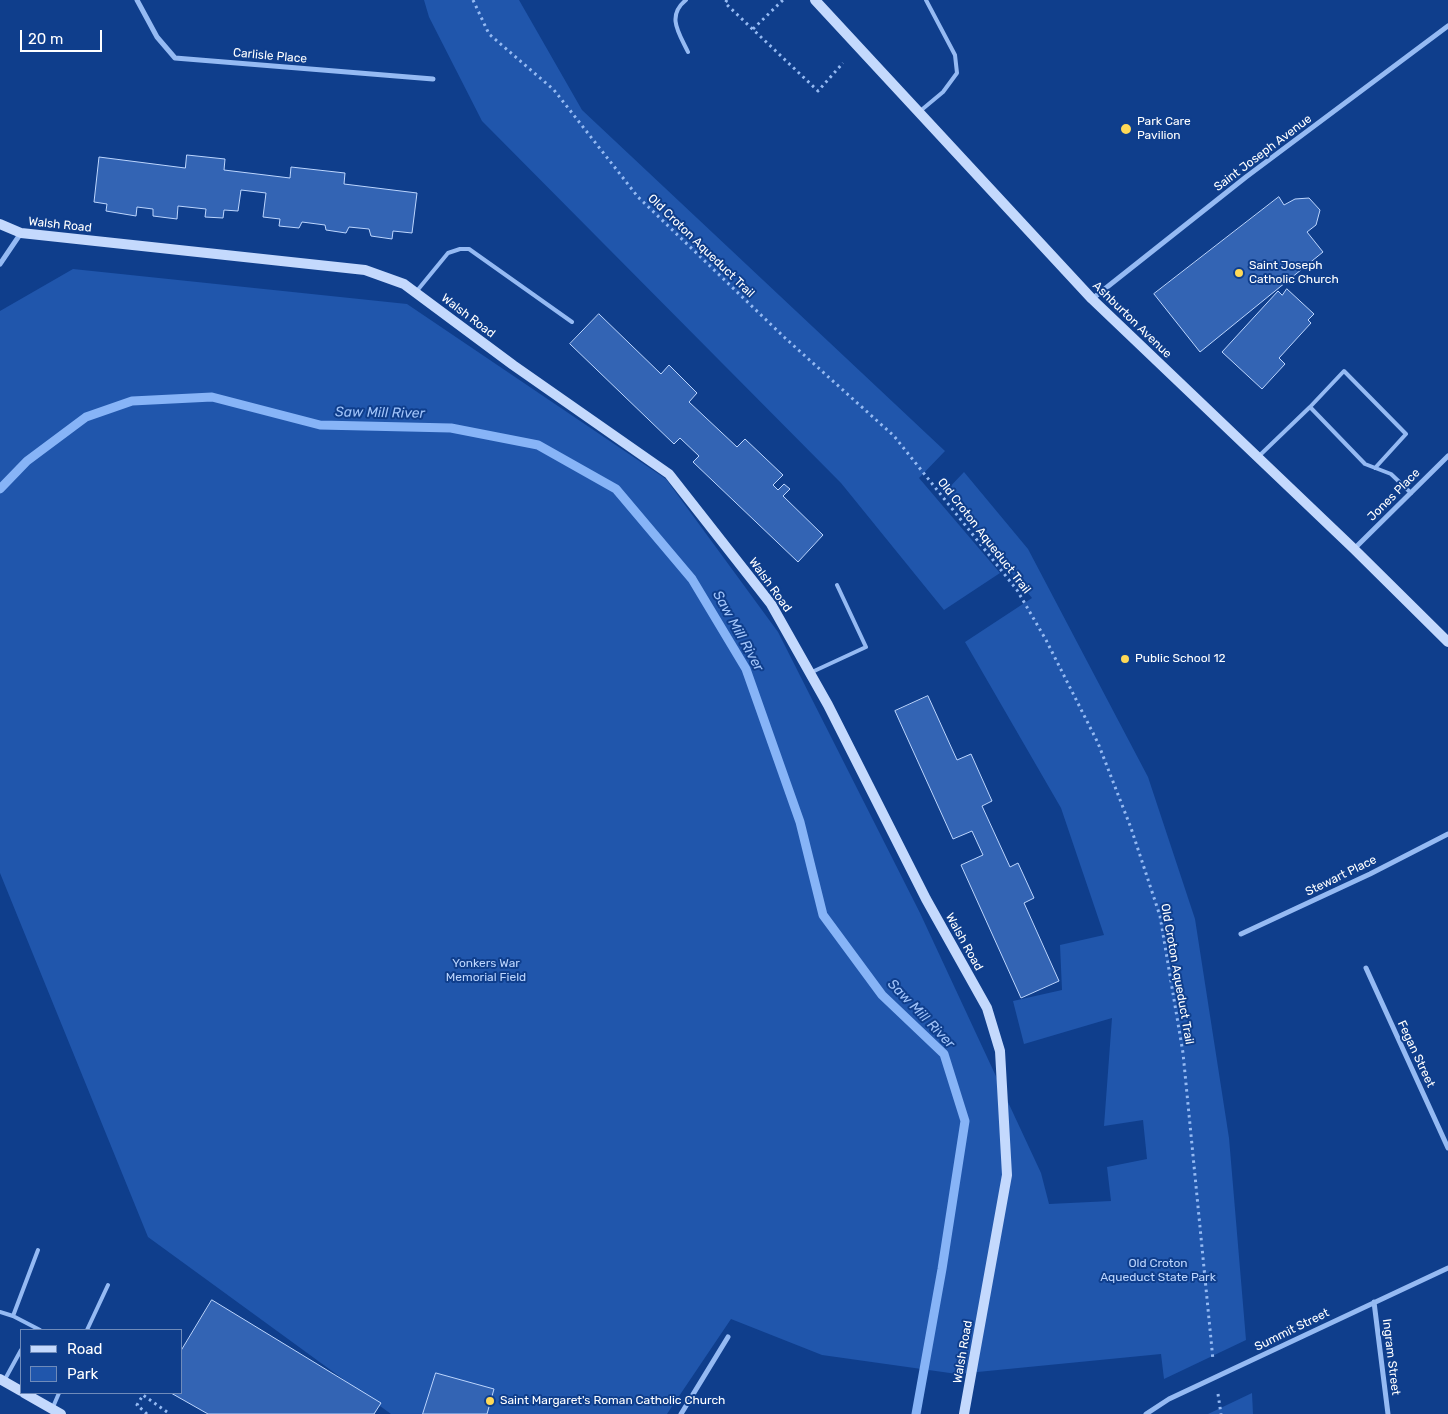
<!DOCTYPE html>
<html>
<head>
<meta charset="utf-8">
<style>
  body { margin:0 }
  #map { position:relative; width:1448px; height:1414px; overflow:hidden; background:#0f3e8c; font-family:Rubik,sans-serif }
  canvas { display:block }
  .legend { position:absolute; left:20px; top:1329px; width:162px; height:65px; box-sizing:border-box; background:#0f3e8c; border:1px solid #6f8bba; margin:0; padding:6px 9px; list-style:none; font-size:15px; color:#fff }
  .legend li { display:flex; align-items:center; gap:10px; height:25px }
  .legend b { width:25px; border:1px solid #6f8bba }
  .scale { position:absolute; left:20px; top:30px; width:82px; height:22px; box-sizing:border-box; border:2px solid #fff; border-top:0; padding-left:6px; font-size:15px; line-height:18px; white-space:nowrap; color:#fff; -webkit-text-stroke:4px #0f3e8c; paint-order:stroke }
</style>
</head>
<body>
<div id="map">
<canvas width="1448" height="1414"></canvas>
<ul class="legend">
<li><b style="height:6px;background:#c4d9fd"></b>Road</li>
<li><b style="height:14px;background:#2056ac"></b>Park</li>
</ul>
<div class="scale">20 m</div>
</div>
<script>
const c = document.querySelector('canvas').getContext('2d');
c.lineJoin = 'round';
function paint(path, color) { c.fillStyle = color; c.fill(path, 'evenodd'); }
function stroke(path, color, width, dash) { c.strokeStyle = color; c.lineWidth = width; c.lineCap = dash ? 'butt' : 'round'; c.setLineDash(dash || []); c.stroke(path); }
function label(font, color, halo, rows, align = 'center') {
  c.font = font + ' Rubik,sans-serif'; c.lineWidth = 4; c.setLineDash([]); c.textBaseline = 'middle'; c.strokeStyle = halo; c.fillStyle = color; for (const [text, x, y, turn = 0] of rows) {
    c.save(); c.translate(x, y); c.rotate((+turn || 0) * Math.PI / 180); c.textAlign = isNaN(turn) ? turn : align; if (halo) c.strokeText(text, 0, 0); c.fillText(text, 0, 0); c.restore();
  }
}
const green = new Path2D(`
  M424,0H519L582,110L945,451L919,478L1000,573L944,610L841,483L482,121L429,17Z
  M73,269L407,304L666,479L778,632L920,913L1041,1173L1049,1204L1111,1201L1107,1167L1147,1159L1143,1120L1104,1126L1112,1018L1024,1044L1013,1001L1062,990L1060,945L1104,935L1061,808L965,642L1032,598L945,492L964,472L1028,549L1148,777L1195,919L1229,1138L1246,1340L1164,1379L1161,1354L957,1374L822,1355L731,1319L667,1414H391L148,1237L0,873V311Z
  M1252,1393L1253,1414H1208Z`);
const stream = new Path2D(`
  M0,489L27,461L86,417L132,401L212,397L320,425L451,428L538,445L616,489L692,579L746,669L800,822L823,915L882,995L944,1054L965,1121L942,1269L916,1414`);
const building = new Path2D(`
  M187,155L225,159L224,170L290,178L291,167L345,173L344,184L417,193L412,233L393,231L392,239L371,236L369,229L349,227L346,233L326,230L325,225L302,222L299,228L279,226L280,219L263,217L266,193L241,190L238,211L224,210L223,218L205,217L206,209L178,206L177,219L153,216V209L137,207L136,216L106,211L107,204L94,202L99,157L185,168Z
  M1279,197L1284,205L1295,199L1309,198L1320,210L1316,225L1307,232L1323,252L1200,352L1154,294Z
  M1287,289L1314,314L1308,320L1311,323L1279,358L1285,364L1262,389L1222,352L1278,291L1282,295Z
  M599,314L661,374L669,365L697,393L689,402L737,447L745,439L783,475L773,485L778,490L784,484L790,489L783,496L823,535L798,562L693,462L699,456L680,438L674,444L570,344Z
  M928,696L957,760L971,754L992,801L982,806L1010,867L1018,863L1034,898L1024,903L1059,981L1021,998L961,865L983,855L972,831L953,839L895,711Z
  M212,1300L381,1403L374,1414H208L171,1393H181V1351Z
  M436,1373L494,1389L487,1414H423Z`);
const path = new Path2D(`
  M473,0L489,34L554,90L638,197L784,337L894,436L1017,590L1046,640L1098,743L1131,828L1160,916L1183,1053L1213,1360
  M727,0L725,3L818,91L843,63
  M753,29L783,0
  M1218,1394L1221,1414
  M147,1414L137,1405L143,1395L170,1414`);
const lane = new Path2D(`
  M686,0C666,16 679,33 688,52
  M919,112L943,92L957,73L955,55L926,0
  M416,292L448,253L460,249H469L572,322
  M1310,407L1344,371L1406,434L1375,468
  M1259,456L1310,407L1365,464L1391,474L1411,493
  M812,672L866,647L837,585
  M38,1250L13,1316L40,1330
  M0,1312L13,1316
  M87,1330L108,1285
  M4,1381L21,1350
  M53,1407L59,1393`);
const street = new Path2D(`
  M137,0L157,37L175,58L433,79
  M0,264L21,233
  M1092,299L1246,177L1448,26
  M1354,549L1448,456
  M1241,934L1370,874L1448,834
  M1366,968L1448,1148
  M1374,1302L1388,1414
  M681,1414L728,1337
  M1146,1414L1169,1399L1448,1268`);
const secondary = new Path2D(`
  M815,0L1092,299L1354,549L1448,642
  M0,224L21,233L365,270L404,284L513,365L669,474L771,604L828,705L926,899L987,1008L1000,1051L1007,1175L964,1414
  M0,1379L21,1391
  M24,1393L61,1414`);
const markers = [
  [1126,129,6,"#ffd957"],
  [1239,273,5,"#ffd957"],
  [1125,659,5,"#ffd957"],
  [490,1401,5,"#ffd957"]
];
const streetNames = [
  ["Carlisle Place",270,56,5],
  ["Saint Joseph Avenue",1263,153,-37],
  ["Walsh Road",60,225,6],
  ["Old Croton Aqueduct Trail",701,246,44],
  ["Walsh Road",468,316,37],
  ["Ashburton Avenue",1132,320,44],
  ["Jones Place",1394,495,-45],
  ["Old Croton Aqueduct Trail",984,536,52],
  ["Walsh Road",770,585,54],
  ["Stewart Place",1341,876,-26],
  ["Walsh Road",964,942,61],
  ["Old Croton Aqueduct Trail",1177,974,80],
  ["Fegan Street",1416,1054,65],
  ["Summit Street",1292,1330,-26],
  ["Walsh Road",963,1352,-80],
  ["Ingram Street",1391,1357,83]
];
const poiNames = [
  ["Park Care",1137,122],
  ["Pavilion",1137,136],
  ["Saint Joseph",1249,266],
  ["Catholic Church",1249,280],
  ["Public School 12",1135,659],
  ["Saint Margaret's Roman Catholic Church",500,1401]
];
const parkNames = [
  ["Yonkers War",486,964],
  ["Memorial Field",486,978],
  ["Old Croton",1158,1264],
  ["Aqueduct State Park",1158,1278]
];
const waterNames = [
  ["Saw Mill River",380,413,1],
  ["Saw Mill River",738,631,61],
  ["Saw Mill River",921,1014,46]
];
paint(green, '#2056ac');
stroke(stream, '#87b4f7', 9);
paint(building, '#3364b4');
stroke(building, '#bdd6fe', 1);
stroke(path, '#95baf3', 3, [2.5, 4]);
stroke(lane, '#95baf3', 4);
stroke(street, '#95baf3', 5);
stroke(secondary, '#c4d9fd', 10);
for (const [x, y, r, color] of markers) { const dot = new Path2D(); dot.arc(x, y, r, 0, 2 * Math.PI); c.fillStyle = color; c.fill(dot); stroke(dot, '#0f3e8c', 2); }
label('12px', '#fff', '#0f3e8c', streetNames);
label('12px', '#fff', '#0f3e8c', poiNames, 'left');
label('12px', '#bdd6fe', '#0f3e8c', parkNames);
label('italic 14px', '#a1c4fa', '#0f3e8c', waterNames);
</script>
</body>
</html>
